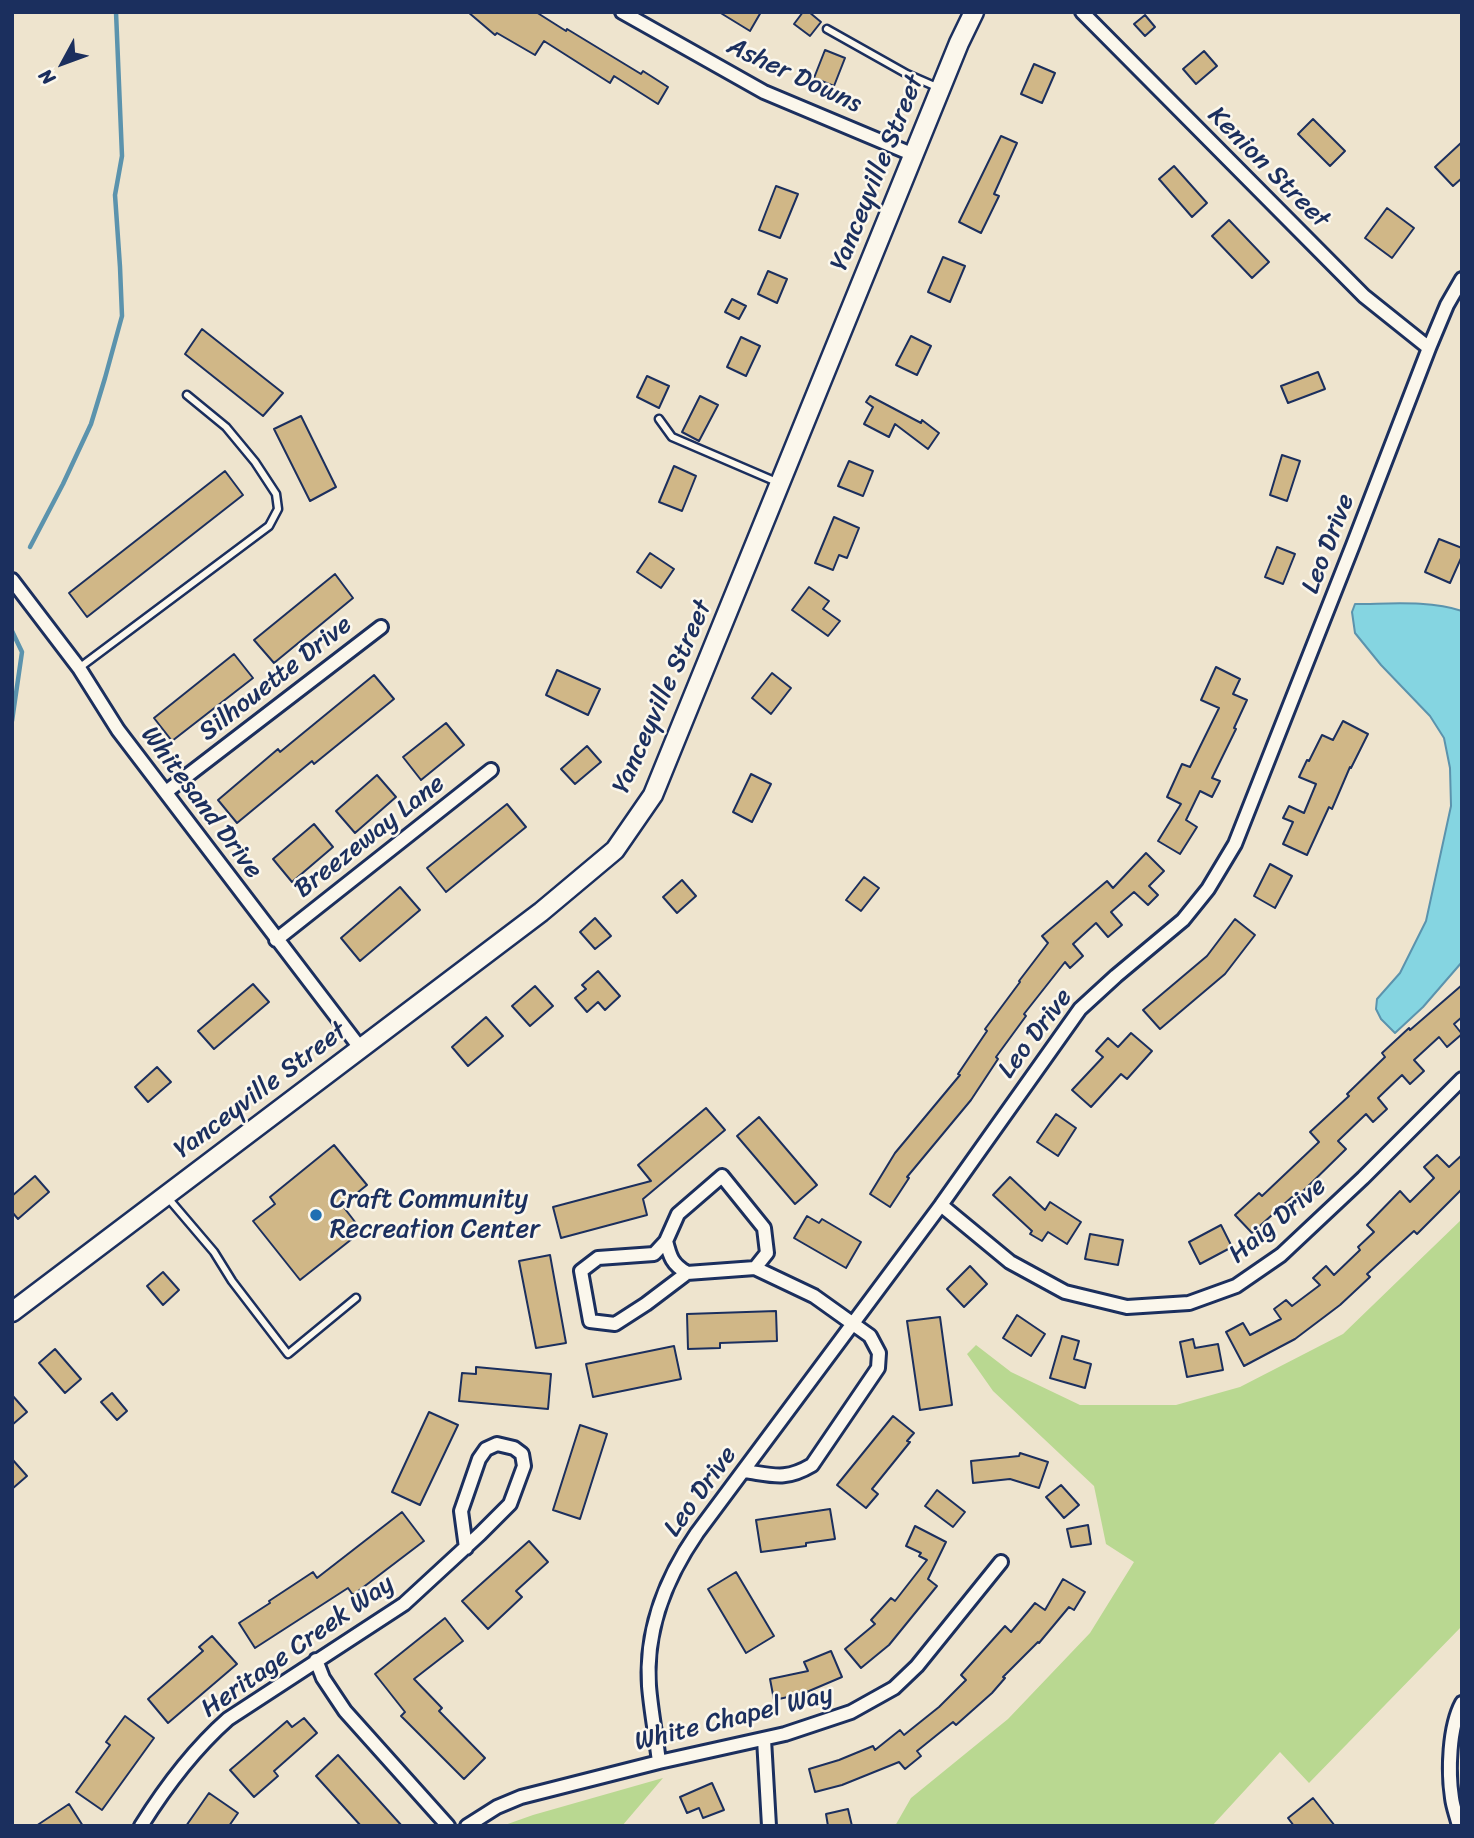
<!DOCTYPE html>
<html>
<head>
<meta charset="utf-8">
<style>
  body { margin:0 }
  #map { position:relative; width:1474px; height:1838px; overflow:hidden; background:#eee4ce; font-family:Sriracha,sans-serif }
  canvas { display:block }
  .frame { position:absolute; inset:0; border:14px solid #1b2f5e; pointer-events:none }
  .north { position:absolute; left:28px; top:28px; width:70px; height:70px; -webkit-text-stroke:5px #fbf7ec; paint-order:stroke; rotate:229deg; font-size:19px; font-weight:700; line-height:28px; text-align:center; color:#1b2f5e }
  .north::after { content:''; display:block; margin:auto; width:24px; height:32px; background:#1b2f5e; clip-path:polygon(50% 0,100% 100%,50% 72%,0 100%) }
</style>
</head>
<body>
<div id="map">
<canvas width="1474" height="1838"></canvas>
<div class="frame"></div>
<div class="north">N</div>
</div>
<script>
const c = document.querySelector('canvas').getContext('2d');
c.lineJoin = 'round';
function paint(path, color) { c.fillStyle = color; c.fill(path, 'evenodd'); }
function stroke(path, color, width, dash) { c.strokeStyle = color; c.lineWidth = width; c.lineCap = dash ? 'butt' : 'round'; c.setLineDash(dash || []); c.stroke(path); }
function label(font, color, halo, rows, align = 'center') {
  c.font = font + ' Sriracha,sans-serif'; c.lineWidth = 5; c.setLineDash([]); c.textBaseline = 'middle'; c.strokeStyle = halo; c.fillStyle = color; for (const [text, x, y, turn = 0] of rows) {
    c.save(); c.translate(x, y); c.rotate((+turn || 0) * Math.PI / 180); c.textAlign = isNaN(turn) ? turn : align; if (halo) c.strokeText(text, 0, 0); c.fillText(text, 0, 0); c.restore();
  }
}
const green = new Path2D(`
  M1462,1219V1626L1309,1783L1280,1752L1212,1826H895L911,1798L1008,1719L1090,1633L1134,1562L1106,1544L1094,1486L993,1391L967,1354L976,1345L1011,1372L1080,1405H1176L1240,1387L1343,1334Z
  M663,1778L622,1826H502L533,1815Z`);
const water = new Path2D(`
  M1355,604C1389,604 1429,600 1462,611V962L1423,1007L1395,1033L1381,1019L1376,1009L1377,999L1400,973L1426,921L1451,806L1450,768L1444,738L1430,716L1381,665L1355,633L1352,612Z`);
const stream = new Path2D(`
  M30,547L63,484L91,424L105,378L122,316L120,267L115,195L122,156L116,12
  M12,631L22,652L12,721`);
const building = new Path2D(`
  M468,12H536L566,31L567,29L641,74L643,71L668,87L658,104L614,76L610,83L544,41L535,55L497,33L495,35Z
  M719,12H761L750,31Z
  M803,12H809L821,22L810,36L794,24Z
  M1145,15L1155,27L1145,36L1134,24Z
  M825,50L845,58L834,86L814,78Z
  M1204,51L1217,66L1196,84L1183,69Z
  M1034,64L1055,73L1042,103L1021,94Z
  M1313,119L1345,151L1330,166L1298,134Z
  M1001,136L1017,143L994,194L999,196L981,233L959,222Z
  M1462,142V178L1453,186L1435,167Z
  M1174,166L1207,203L1192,217L1159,179Z
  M776,186L798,194L780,238L759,230Z
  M1387,208L1414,228L1392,258L1365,238Z
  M1229,220L1269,262L1252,278L1212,236Z
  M943,257L965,266L950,302L928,292Z
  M768,271L787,279L777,303L758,294Z
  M732,299L746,306L739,319L725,312Z
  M202,329L283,393L263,416L185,354Z
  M911,336L931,346L917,375L896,365Z
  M741,337L760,346L746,376L727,367Z
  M1318,372L1325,389L1288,403L1281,386Z
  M647,376L669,386L659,408L637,397Z
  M700,396L718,405L699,441L682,432Z
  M870,396L921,423L922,420L939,433L928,449L895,424L889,437L864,424L873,407L866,402Z
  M301,416L336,487L310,501L274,429Z
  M1282,455L1300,461L1287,501L1270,495Z
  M849,461L873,471L863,496L838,486Z
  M674,466L696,476L682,511L659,502Z
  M225,471L243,495L87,617L69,593Z
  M834,517L859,528L847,558L839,555L833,570L815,563Z
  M1439,539L1462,548V556L1450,583L1425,572Z
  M1277,547L1295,554L1283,584L1265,577Z
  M650,553L674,569L661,588L637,572Z
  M335,574L353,598L274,663L254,640Z
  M809,587L829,601L823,609L840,621L828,636L792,610Z
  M234,654L253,678L172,741L154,718Z
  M1216,667L1240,679L1233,694L1247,700L1234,728L1236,729L1212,778L1220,781L1212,797L1200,791L1186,820L1197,827L1180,854L1158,841L1181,804L1167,797L1182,764L1190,767L1219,708L1201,700Z
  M557,670L600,689L588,715L546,695Z
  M772,673L791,688L771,714L752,698Z
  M374,675L394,699L314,764L312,761L237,823L218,800L278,749L280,752Z
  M1343,721L1368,734L1351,768L1350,767L1332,809L1329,807L1307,855L1283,844L1293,822L1283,818L1289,806L1304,813L1316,784L1299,777L1307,760L1309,761L1322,735L1333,740Z
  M446,723L464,745L421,780L403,757Z
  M587,746L601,762L575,784L561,769Z
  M751,774L771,784L752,822L733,812Z
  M377,775L396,797L355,833L336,811Z
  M507,804L526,827L446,892L427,868Z
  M314,824L333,847L292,882L273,859Z
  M1146,853L1164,871L1149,886L1158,895L1148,905L1134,892L1111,912L1122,925L1108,937L1096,923L1073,944L1083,956L1070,968L1065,962L1024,1014L1026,1016L996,1057L998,1059L971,1100L907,1177L909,1178L890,1207L870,1194L895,1153L960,1075L958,1074L987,1031L985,1029L1020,982L1019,981L1048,943L1042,936L1107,881L1113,888Z
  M1270,864L1292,876L1275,908L1254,896Z
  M864,877L879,888L861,911L846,900Z
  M682,880L696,896L677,913L663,897Z
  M400,887L420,910L360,961L341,938Z
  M595,918L611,936L595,949L580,932Z
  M1235,919L1255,935L1225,974L1160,1029L1143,1010L1207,956Z
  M598,971L620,996L605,1010L598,1002L587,1012L575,998L586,989L582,985Z
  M253,984L269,1002L214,1049L198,1031Z
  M1462,985V1017L1454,1024L1462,1034L1447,1047L1439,1037L1414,1060L1424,1071L1410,1084L1402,1075L1378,1098L1387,1109L1373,1122L1366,1114L1338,1141L1346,1149L1295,1199L1292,1197L1252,1233L1235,1215L1259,1193L1262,1196L1319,1142L1310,1132L1349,1096L1347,1094L1385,1057L1382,1053L1409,1028L1410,1030Z
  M535,986L553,1006L530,1026L512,1006Z
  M486,1017L503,1036L468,1066L452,1047Z
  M1131,1033L1152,1051L1127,1079L1121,1074L1091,1107L1072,1090L1103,1057L1096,1051L1108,1038L1118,1047Z
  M157,1067L171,1082L148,1102L135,1087Z
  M706,1108L725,1130L643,1199L647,1215L561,1238L553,1207L651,1181L638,1165Z
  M1056,1114L1076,1128L1058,1156L1037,1142Z
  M759,1117L817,1185L795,1204L737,1136Z
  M334,1145L367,1185L342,1205L362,1231L300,1280L253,1221L275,1204L270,1197Z
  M1437,1155L1449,1167L1462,1155V1189L1417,1234L1414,1231L1367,1274L1370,1277L1340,1305L1295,1339L1244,1366L1226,1332L1243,1323L1250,1335L1281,1319L1274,1309L1286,1300L1292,1306L1320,1285L1313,1278L1326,1266L1334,1275L1360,1250L1358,1247L1374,1232L1367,1225L1400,1191L1410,1202L1434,1178L1424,1167Z
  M35,1176L49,1192L18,1219L12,1212V1196Z
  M1010,1177L1045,1210L1050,1202L1081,1222L1067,1244L1048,1232L1042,1241L1030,1234L1032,1231L993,1195Z
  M807,1216L819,1223L822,1219L861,1242L846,1268L794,1238Z
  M1221,1225L1232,1247L1200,1264L1189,1242Z
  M1090,1234L1123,1240L1118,1265L1085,1259Z
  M550,1255L566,1343L536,1348L519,1261Z
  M970,1266L987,1284L964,1307L947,1289Z
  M163,1272L179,1290L163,1305L147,1286Z
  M776,1311L777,1341L720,1343V1348L688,1349L687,1314Z
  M1017,1315L1045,1334L1031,1356L1003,1338Z
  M940,1317L952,1405L920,1410L907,1321Z
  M1062,1336L1079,1341L1074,1359L1091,1364L1085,1388L1050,1378Z
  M1193,1339L1195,1348L1218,1344L1223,1370L1187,1377L1180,1342Z
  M674,1346L681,1379L593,1397L586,1364Z
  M55,1349L81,1379L65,1393L39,1363Z
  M476,1367L551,1374L548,1409L459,1401L462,1373L476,1374Z
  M112,1393L127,1411L117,1420L101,1402Z
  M12,1395L27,1412L12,1425Z
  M429,1412L458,1425L420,1505L392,1492Z
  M893,1416L914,1433L907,1441L910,1442L872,1489L878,1494L866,1508L837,1485Z
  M580,1425L607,1434L580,1519L553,1510Z
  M1020,1453L1048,1462L1039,1488L1010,1479L973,1483L971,1461L1019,1456Z
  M12,1459L27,1476L12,1489Z
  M1061,1485L1079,1505L1064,1518L1046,1497Z
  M937,1490L965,1512L953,1527L925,1506Z
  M830,1509L835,1539L806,1543V1546L761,1552L756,1520Z
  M402,1512L424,1541L353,1595L348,1588L255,1648L239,1623L270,1603L269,1601L313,1572L317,1578Z
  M1088,1525L1091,1544L1071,1547L1067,1529Z
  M915,1526L946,1542L928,1579L937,1586L889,1645L861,1668L845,1649L875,1624L871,1620L891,1598L895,1601L927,1560L919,1556L921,1553L906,1546Z
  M529,1541L548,1562L516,1591L522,1597L488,1629L462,1601Z
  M736,1572L774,1636L746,1653L708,1589Z
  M1063,1579L1085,1592L1074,1610L1069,1607L1039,1643L1038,1642L1003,1677L1005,1678L992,1693L956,1725L953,1722L917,1751L921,1756L905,1769L899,1762L842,1785L815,1792L809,1769L839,1760L873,1746L875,1750L900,1730L904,1735L939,1707L966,1680L961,1675L1005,1626L1011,1632L1035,1603L1045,1610Z
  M445,1618L463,1641L414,1679L442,1708L439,1711L485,1758L464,1779L401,1716L405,1712L375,1674Z
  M212,1636L237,1664L168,1723L148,1699L203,1651L199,1647Z
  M831,1651L842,1677L802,1694L774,1700L770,1679L808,1671L804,1662Z
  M125,1716L154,1738L102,1810L76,1792L110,1745L106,1742Z
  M304,1718L317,1733L274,1771L278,1776L254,1797L230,1770L287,1721L292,1727Z
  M338,1755L402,1826H361L316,1776Z
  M712,1783L724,1810L703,1818L699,1808L687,1813L680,1797Z
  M209,1793L238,1813L229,1826H186Z
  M1313,1798L1335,1826H1294L1288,1818Z
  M69,1804L83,1826H36Z
  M848,1809L852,1826H828L826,1814Z`);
const lane = new Path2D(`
  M827,29L907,74L939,88
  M659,419L672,437L779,483
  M79,668L269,526L278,509L276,494L255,462L226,427L187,395
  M168,1198L214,1252L232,1281L288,1354L356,1298`);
const street = new Path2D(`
  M622,12L764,92L914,155
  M1082,12L1364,296L1429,348
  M12,580L79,668L118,730L361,1049
  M166,792L381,627
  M276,940L491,770
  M941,1205L1010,1262L1065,1292L1127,1307L1189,1303L1236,1286L1281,1255L1363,1178L1462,1079
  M666,1241C670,1257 672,1264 687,1273
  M744,1471C773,1475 785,1481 812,1465L878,1368L879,1353L870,1336L814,1296L755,1268L687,1273L646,1304L615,1324L590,1321L581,1271L598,1258L654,1254L666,1241L678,1214L722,1176L764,1228L767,1253L755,1268
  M316,1660L323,1678L345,1711L448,1826
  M764,1739L769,1826
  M659,1762C656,1736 651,1711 649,1686C645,1630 666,1578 697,1533L941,1205L1080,1009L1116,976L1183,920L1208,889L1235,844L1353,545L1429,348L1447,305L1462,279
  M141,1826C166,1786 193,1750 228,1719L404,1604L480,1534L510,1504L524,1466L522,1454L514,1448L497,1444L486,1449L479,1459L461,1511L466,1548
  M467,1826L497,1807L521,1797L659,1762L785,1734L851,1712L894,1688L917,1666L1001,1562
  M1459,1826C1457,1817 1453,1807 1452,1798C1448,1772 1449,1727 1462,1703`);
const secondary = new Path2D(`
  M12,1312L541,912L615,850L653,795L959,43L974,12`);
const markers = [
  [316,1215,7,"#1f6fb2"]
];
const streetNames = [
  ["Asher Downs",794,76,25],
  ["Kenion Street",1268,168,45],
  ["Yanceyville Street",878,173,-68],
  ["Leo Drive",1329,544,-69],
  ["Silhouette Drive",276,679,-38],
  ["Yanceyville Street",663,697,-66],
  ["Whitesand Drive",201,803,53],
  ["Breezeway Lane",370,837,-38],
  ["Leo Drive",1036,1034,-53],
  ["Yanceyville Street",261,1091,-37],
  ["Haig Drive",1278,1221,-40],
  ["Leo Drive",701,1492,-54],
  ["Heritage Creek Way",298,1647,-35],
  ["White Chapel Way",734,1719,-14]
];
const poiNames = [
  ["Craft Community",330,1200],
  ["Recreation Center",330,1230]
];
paint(green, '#b9d891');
paint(water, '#85d5e1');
stroke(water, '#5b93ad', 2);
stroke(stream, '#5b93ad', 4.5);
paint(building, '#d0b787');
stroke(building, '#1b2f5e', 2);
stroke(lane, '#1b2f5e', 11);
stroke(street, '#1b2f5e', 18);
stroke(secondary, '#1b2f5e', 23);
stroke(lane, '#fbf7ec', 6);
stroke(street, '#fbf7ec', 12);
stroke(secondary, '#fbf7ec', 18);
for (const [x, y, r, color] of markers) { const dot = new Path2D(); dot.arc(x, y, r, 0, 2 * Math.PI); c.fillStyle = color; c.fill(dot); stroke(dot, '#fbf7ec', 2.5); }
label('26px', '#1b2f5e', '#fbf7ec', streetNames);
label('26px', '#1b2f5e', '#fbf7ec', poiNames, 'left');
</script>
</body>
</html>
